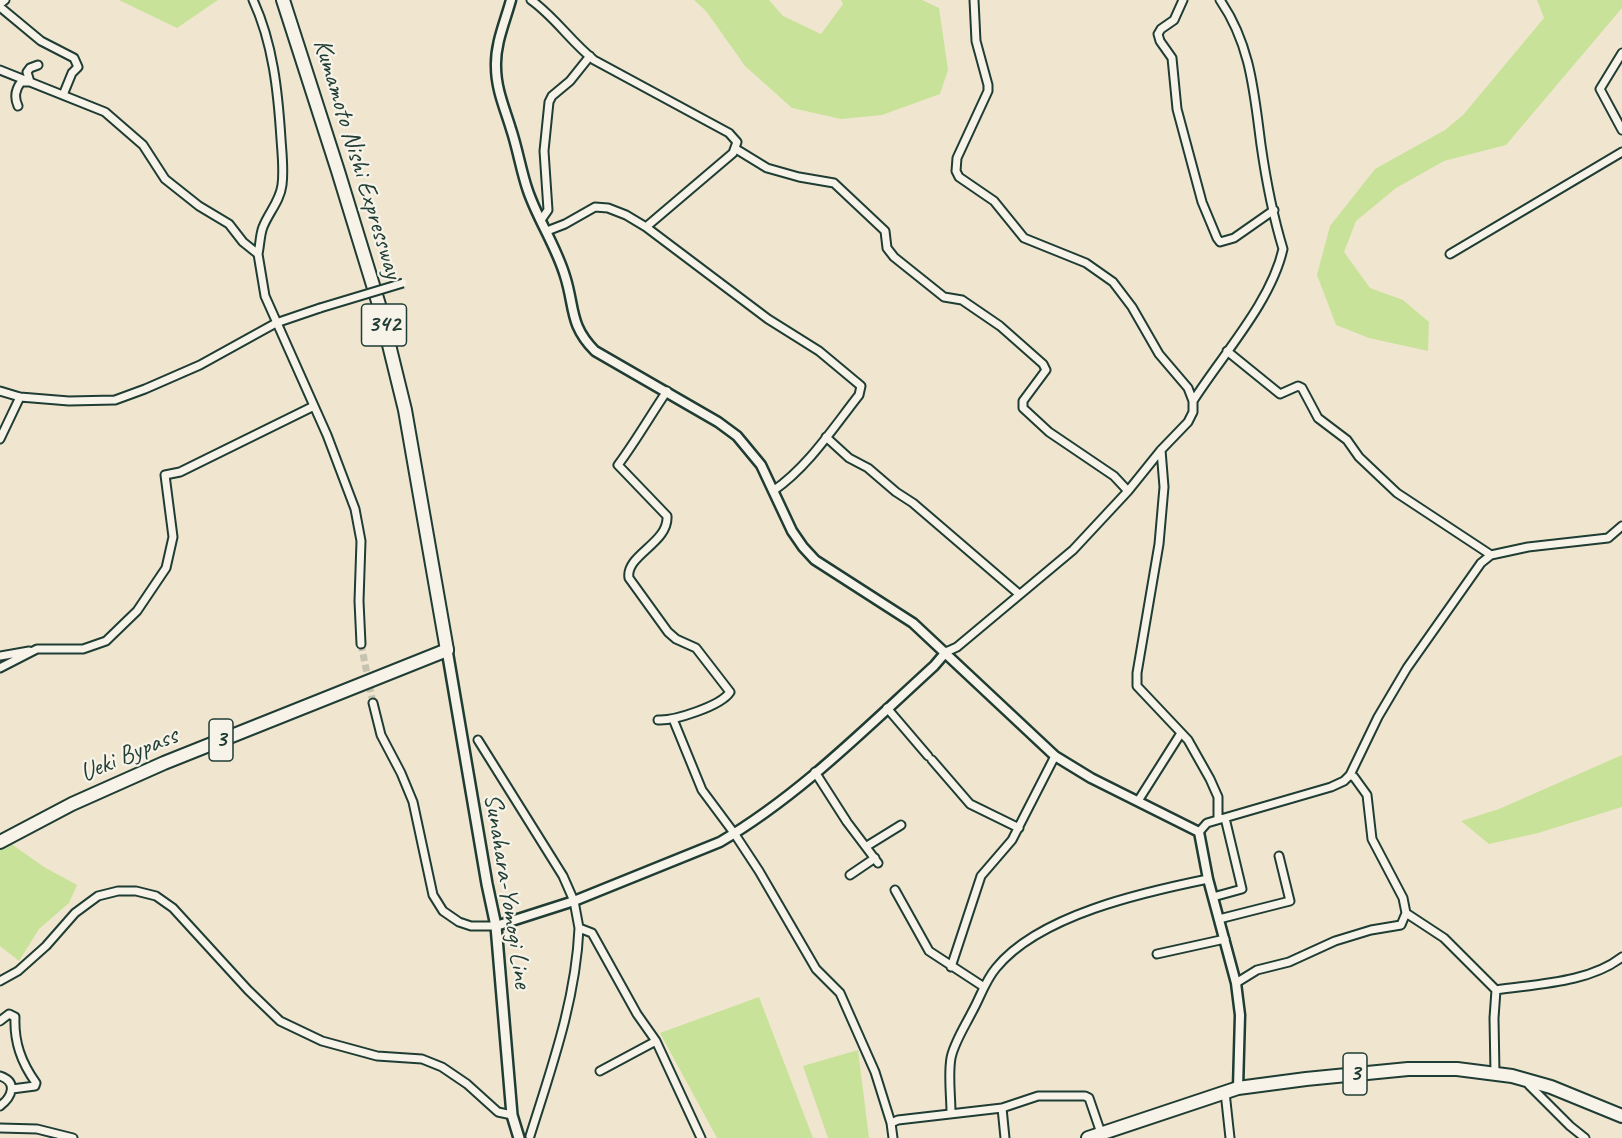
<!DOCTYPE html>
<html>
<head>
<meta charset="utf-8">
<style>
  body { margin:0 }
  canvas { display:block; background:#f0e6cf }
</style>
</head>
<body>
<canvas width="1622" height="1138"></canvas>
<script>
const c = document.querySelector('canvas').getContext('2d');
c.lineJoin = 'round';
function paint(path, color) { c.fillStyle = color; c.fill(path, 'evenodd'); }
function stroke(path, color, width, dash) { c.strokeStyle = color; c.lineWidth = width; c.lineCap = dash ? 'butt' : 'round'; c.setLineDash(dash || []); c.stroke(path); }
function label(font, color, halo, rows, align = 'center') {
  c.font = font + ' Caveat,sans-serif'; c.lineWidth = 4.5; c.setLineDash([]); c.textBaseline = 'middle'; c.strokeStyle = halo; c.fillStyle = color; for (const [text, x, y, turn = 0] of rows) {
    c.save(); c.translate(x, y); c.rotate((+turn || 0) * Math.PI / 180); c.textAlign = isNaN(turn) ? turn : align; if (halo) c.strokeText(text, 0, 0); c.fillText(text, 0, 0); c.restore();
  }
}
const green = new Path2D(`
  M119,0H218L177,28Z
  M694,0H769L783,16L821,34L843,4L841,0H922L939,8L948,70L940,94L882,115L841,119L792,108L745,66L706,11Z
  M1537,0H1622V8L1506,145L1444,161L1396,188L1356,221L1344,252L1370,288L1403,300L1429,322L1428,351L1369,338L1336,325L1317,275L1330,226L1375,169L1445,130L1463,115L1544,18Z
  M1622,755V807L1538,833L1489,844L1461,821L1499,809Z
  M0,836L44,867L77,885L69,903L39,929L19,961L0,946Z
  M759,997L813,1138H717L660,1033Z
  M858,1050L869,1138H828L803,1066Z`);
const minorTunnel = new Path2D(`
  M361,644L373,703`);
const minor = new Path2D(`
  M253,0C273,43 278,92 281,139C282,154 284,170 282,185C280,201 269,212 263,227C260,234 260,245 258,254
  M531,0C555,17 571,42 594,60L729,133L737,142L733,153L646,227L626,215L608,208L595,207L565,224L547,231
  M1183,0L1174,20L1161,29L1158,34L1160,41L1172,58L1177,109L1202,202L1217,238L1220,242L1234,238L1274,210
  M0,4L5,0
  M0,7L41,41L74,58L78,67L72,73L63,95
  M1622,53L1600,89L1622,130
  M0,70L105,112L143,145L165,179L199,206L229,224L243,242L258,254L265,296L327,435L355,509L361,541L359,601L361,644
  M18,106C14,97 15,90 21,82H30L27,72L30,68L38,65
  M736,149L767,168L799,177L834,183L885,231L887,248L894,257L944,297L962,300L1000,326L1043,364L1046,370L1023,401V408L1049,432L1114,476L1128,491
  M541,220L548,210L544,151L549,102L552,96L570,81L590,56
  M646,227L768,319L819,351L861,386L859,395C833,428 808,467 773,491
  M1450,254L1622,152
  M1227,351L1280,394L1298,386L1302,388L1318,418L1347,440L1359,457L1397,493L1491,555
  M0,391L20,397L69,401L115,400L145,389L200,365L276,323L320,308
  M1193,401C1223,354 1271,302 1283,249C1273,216 1266,180 1261,145C1254,93 1251,45 1220,0
  M826,437L849,458L868,468L896,492L913,503L1019,594
  M0,439L20,397
  M1161,450L1164,487L1159,544L1137,673V686L1188,740L1210,779L1218,797V819
  M946,652L957,647L1073,550L1128,491L1161,450L1188,422L1193,412V401L1188,388L1159,354L1132,307L1113,282L1086,263L1024,238L994,201L959,177L956,171L957,158L988,91V85L976,41L974,0
  M0,656L29,651
  M0,668L37,649H83L106,641L137,611L166,568L173,537L165,475L180,472L314,406
  M373,703L381,735L401,773L413,802L433,895L443,911L459,922L471,926H496
  M887,708L928,756
  M673,719L702,790L734,833L759,871L816,969L840,993L875,1072L891,1123L893,1138
  M658,720C674,721 721,706 730,692L696,648L676,639L668,632L629,578C625,555 669,543 667,516L618,465C636,441 650,416 667,391
  M478,740L563,876L574,901L579,928L592,933L637,1014L656,1041L701,1138
  M932,760L970,804L1019,828
  M815,772L847,822L878,863
  M1138,801L1181,733
  M1199,832L1207,823L1331,787L1344,781L1350,775L1378,717L1407,668L1481,563L1491,555L1528,547L1608,538L1622,526
  M867,846L901,825
  M850,875L875,858
  M895,890L929,951L984,987
  M1213,897L1242,889L1225,818
  M1406,913L1444,938L1496,990C1535,984 1589,983 1622,957
  M1219,919L1290,901L1279,856
  M1157,954L1225,939
  M951,967L981,876L1012,840L1055,756
  M0,981L18,971L46,946L75,913L98,896L118,891H136L156,896L173,908L248,990L280,1021L322,1041L377,1056L422,1059L442,1067L467,1084L498,1112L512,1115
  M1236,983L1257,970L1289,962L1335,941L1371,930L1401,925L1406,913L1403,898L1372,839L1367,795L1354,777L1350,775
  M0,1021L9,1014L15,1017C14,1042 21,1062 36,1083L35,1086L12,1089
  M600,1071L656,1041
  M1495,1073L1494,1018L1496,990
  M0,1076C18,1082 12,1097 0,1106
  M1530,1081L1529,1085L1570,1126L1585,1138
  M1225,1092L1230,1138
  M1002,1108L1005,1138
  M951,1113C951,1096 948,1075 951,1058C954,1043 965,1026 972,1012C980,998 985,981 996,968C1039,915 1144,892 1208,879
  M891,1123L898,1120L1002,1108L1038,1096H1085L1089,1098L1101,1133
  M0,1128L37,1129L73,1138
  M530,1136C551,1069 576,1000 579,928`);
const tertiary = new Path2D(`
  M511,0C505,22 495,44 496,67C496,89 505,109 511,129C518,150 521,171 528,191C538,220 556,246 565,276C575,307 569,325 595,351L718,422L737,436L761,465L792,531L803,547L815,560L913,623L1055,756L1091,778L1199,832L1208,879L1236,983L1240,1015L1238,1088
  M496,926L574,901L720,842C800,795 866,728 934,666L946,652`);
const secondary = new Path2D(`
  M447,650L487,884L496,926L512,1115L519,1138`);
const trunk = new Path2D(`
  M0,842L72,804L164,763L447,650
  M1088,1138L1238,1088L1306,1079L1408,1069H1457L1512,1076L1551,1087L1622,1116`);
const motorway = new Path2D(`
  M283,0L338,171L380,308L405,410L447,650`);
const minorBridge = new Path2D(`
  M320,308L403,283`);
const shields = [
  [384,325,45],
  [221,740,24],
  [1355,1074,24]
];
const shieldNames = [
  ["342",384,325],
  ["3",221,740],
  ["3",1355,1074]
];
const streetNames = [
  ["Kumamoto Nishi Expressway",357,159,73],
  ["Ueki Bypass",129,755,-23],
  ["Sunahara-Yomogi Line",507,891,81]
];
paint(green, '#c8e299');
stroke(minorTunnel, '#c6c4b0', 7, [7, 3.5]);
stroke(minor, '#1f3d34', 11);
stroke(tertiary, '#1f3d34', 13);
stroke(secondary, '#1f3d34', 14);
stroke(trunk, '#1f3d34', 16);
stroke(motorway, '#1f3d34', 16);
stroke(minor, '#f7f3e8', 7);
stroke(tertiary, '#f7f3e8', 8);
stroke(secondary, '#f7f3e8', 9);
stroke(trunk, '#f7f3e8', 12);
stroke(motorway, '#f7f3e8', 12);
stroke(minorBridge, '#1f3d34', 11, []);
stroke(minorBridge, '#f7f3e8', 7);
for (const [x, y, w] of shields) { const box = new Path2D(); box.roundRect(x - w / 2, y - 21, w, 42, 4.5); c.fillStyle = '#f7f3e8'; c.fill(box); stroke(box, '#1f3d34', 1.5); }
label('bold 24px', '#1f3d34', null, shieldNames);
label('26px', '#1f3d34', '#f7f3e8', streetNames);
</script>
</body>
</html>
